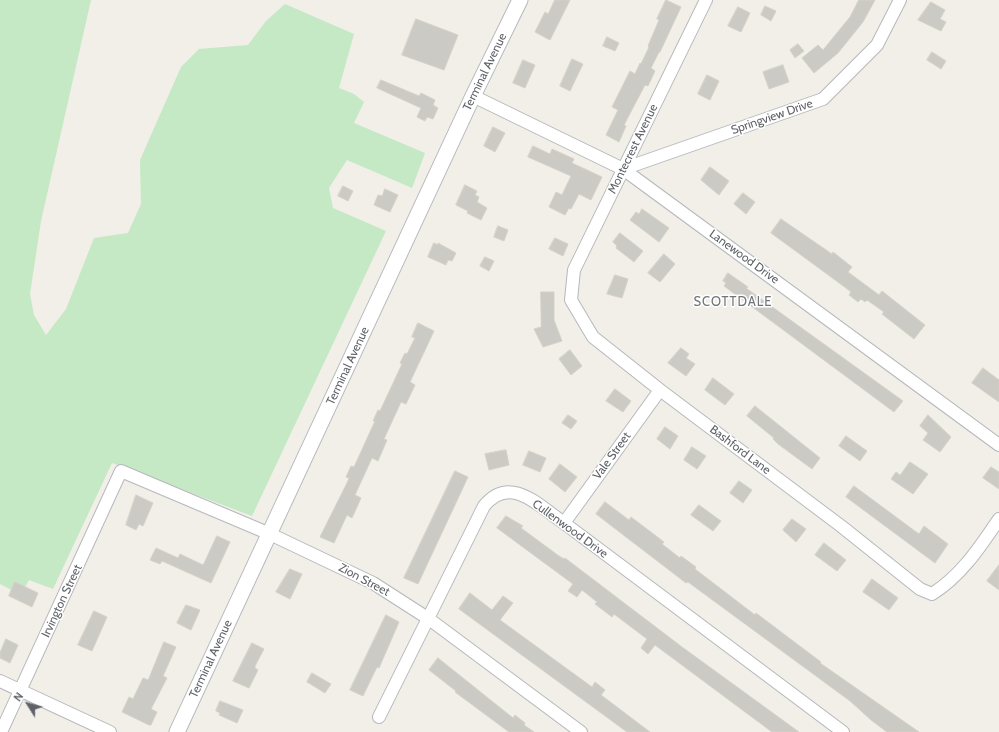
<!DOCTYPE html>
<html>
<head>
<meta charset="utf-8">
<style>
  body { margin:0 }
  #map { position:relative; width:999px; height:732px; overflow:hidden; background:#f1efe8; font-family:Cabin,sans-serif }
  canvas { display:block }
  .north { position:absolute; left:8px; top:684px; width:40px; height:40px; -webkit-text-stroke:3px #fff; paint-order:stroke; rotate:307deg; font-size:11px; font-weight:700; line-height:16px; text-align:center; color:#5f6368 }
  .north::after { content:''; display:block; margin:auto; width:14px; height:18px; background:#5f6368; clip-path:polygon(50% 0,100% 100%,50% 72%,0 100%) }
</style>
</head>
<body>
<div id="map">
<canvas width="999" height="732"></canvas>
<div class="north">N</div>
</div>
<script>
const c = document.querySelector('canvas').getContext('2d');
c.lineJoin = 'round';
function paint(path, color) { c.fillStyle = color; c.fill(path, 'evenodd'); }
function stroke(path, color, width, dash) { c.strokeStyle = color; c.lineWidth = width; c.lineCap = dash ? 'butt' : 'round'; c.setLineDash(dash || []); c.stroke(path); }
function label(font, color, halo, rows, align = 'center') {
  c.font = font + ' Cabin,sans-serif'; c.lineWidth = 3; c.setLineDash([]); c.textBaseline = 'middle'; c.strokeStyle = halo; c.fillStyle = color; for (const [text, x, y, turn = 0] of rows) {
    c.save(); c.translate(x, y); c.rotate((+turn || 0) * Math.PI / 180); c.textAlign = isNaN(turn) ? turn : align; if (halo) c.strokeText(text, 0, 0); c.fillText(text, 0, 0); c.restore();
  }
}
const green = new Path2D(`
  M0,0H91L41,221L30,294L34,315L46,335L66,309L94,238L128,233L141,204L140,160L181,67L199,49L248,45L266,21L285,4L354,34L339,88L354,94L364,102L354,123L425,153L412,188L347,160L329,188L333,208L386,231L252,516L112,463L53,589L29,580L21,595L0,584Z`);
const building = new Path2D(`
  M555,0H570L550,40L535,32L545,12L548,14Z
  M666,0L681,7L660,52H659L651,68L655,71L648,86L645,85L624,125L626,126L619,142L606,135L618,110L612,107L630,71L635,74L640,63L641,64L649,47L648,46L659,20L657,19Z
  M859,0H875L863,22L838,53L814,73L802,58L818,45L823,50L850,17Z
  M931,2L945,10L940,19L946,22L941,31L918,20Z
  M765,6L776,11L771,21L761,15Z
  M738,7L750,13L741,32L728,26Z
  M416,19L458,35L444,70L402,55Z
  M607,37L619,43L615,51L603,46Z
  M798,44L804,51L795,58L790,50Z
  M932,52L946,61L941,69L927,60Z
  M572,59L583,64L570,91L560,86Z
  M523,60L535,65L525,88L513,83Z
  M783,65L789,82L769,89L763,72Z
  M707,75L719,81L710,100L698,94Z
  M381,80L419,96L421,93L435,100L433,105L438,108L433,119L427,117L425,121L417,117L421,108L377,88Z
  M493,127L505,133L495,152L484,146Z
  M533,146L550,154L552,149L574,159L572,163L602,177L591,200L579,194L571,209L569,208L565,215L549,207L556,192L562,195L571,176L528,157Z
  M710,167L729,181L719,195L701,180Z
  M465,185L477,191L475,195L479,197L477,202L487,208L481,220L467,213L468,211L456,205Z
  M343,186L353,191L348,201L338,196Z
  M385,189L398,195L390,212L374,205L378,195L382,196Z
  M743,193L755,202L746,214L734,204Z
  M642,209L669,228L659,242L630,220L636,212L639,214Z
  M781,219L832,254L833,252L852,267L848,272L879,295L882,291L925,325L914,339L882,314L884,312L867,300L865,302L861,299L858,302L849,295L851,292L846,288L771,233Z
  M498,226L508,230L504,241L494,237Z
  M620,233L643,251L634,262L616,248L617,246L613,242Z
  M555,238L568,244L563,256L549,249Z
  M434,243L438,245V243L456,253L452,261L448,260L446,265L428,257Z
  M664,254L675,264L660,282L648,273Z
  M485,257L494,261L489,271L480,266Z
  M728,273L748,287L746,288L903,401L894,412L724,286L726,283L723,281Z
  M615,275L628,279L622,298L607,294Z
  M541,292H554V320L562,341L543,347L534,329L541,327Z
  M418,323L434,331L410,382L415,385L406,404L401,402L384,439L387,440L378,461L372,458L355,495L361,498L352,518L347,515L334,543L320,537L347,483L349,478L346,477L351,466L354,467L375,421H373L378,410L380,411L402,364L400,363L405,353L407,354L415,338L412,337Z
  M681,348L689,354L686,358L695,364L686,376L668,363Z
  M570,350L582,366L571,375L559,359Z
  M983,368L999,380V402L972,383Z
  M713,378L734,394L725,405L705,390Z
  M615,389L631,401L623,412L606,401Z
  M755,406L820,458L812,469L778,444L773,439L774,438L747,416Z
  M568,415L577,421L571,429L562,423Z
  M928,415L951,437L940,452L923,440L928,433L920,426Z
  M665,427L678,436L670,449L657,439Z
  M846,436L867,451L860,461L839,446Z
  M692,447L706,456L697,469L684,460Z
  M506,450L509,465L489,470L485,454Z
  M529,451L546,458L540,472L523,465Z
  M910,462L928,474L913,494L891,479L896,472L900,475Z
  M560,464L577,477L565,492L549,479Z
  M991,467L999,472V489L983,478Z
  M455,471L468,477L418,584L404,578Z
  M739,481L752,490L743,503L730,493Z
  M854,486L919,534L924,526L948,544L935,563L846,497Z
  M136,495L153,503L143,526L139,524L136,530L126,525Z
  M605,502L629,520L631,517L664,542L662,544L680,558L681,556L696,567L695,569L755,615L756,613L797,644L821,662L820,663L919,732H887L871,720L850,701L688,582L686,583L596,514Z
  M699,505L721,521L713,531L691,515Z
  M506,516L523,526L521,528L559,556L564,559L565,558L682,647L799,732H772L655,645L648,654L641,648L647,639L614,614L612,617L595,604L597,602L582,590L577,597L568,591L573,584L497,528Z
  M792,519L806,529L796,542L783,530Z
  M217,536L230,542L211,583L162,561L160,564L150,560L156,548L178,558L180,554L203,565Z
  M824,543L846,560L837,571L815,555Z
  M999,565V590L987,581Z
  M290,569L302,574L290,599L276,592Z
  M872,579L898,598L889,610L863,592Z
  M15,582L38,593L32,607L9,596Z
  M470,593L492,610L503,596L513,603L500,620L592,687L595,682L605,690L601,695L650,732H627L459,609Z
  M186,605L200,610L191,630L177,623Z
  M94,611L107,617L92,651L78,645Z
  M386,615L399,622L379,668L377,667L363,696L350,690Z
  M6,639L18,645L10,663L0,658V653Z
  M164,642L176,647L163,676L167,678L151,709L157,712L151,725H149L122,712L129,697L133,699L143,678L148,680Z
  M252,643L264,649L255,666V668L258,670L249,688L233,681Z
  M438,658L513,718L515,715L525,723L524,725L534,732H509L455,692L456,691L429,670Z
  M312,673L331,684L325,693L307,682Z
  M220,701L243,710L237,723L219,715L220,713L216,711Z`);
const minor = new Path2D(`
  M706,0L574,270L571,300L593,337L660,390L841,526L920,589L932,594C961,576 980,547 999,519
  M473,96L623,169L999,445
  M623,169L823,99L877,45L900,0
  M564,523L660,390
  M0,681L110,732
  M379,717L484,506C510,474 538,505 564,523L843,732
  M1,732L121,471L270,534L373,583L429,619L581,732`);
const tertiary = new Path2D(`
  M177,732L473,96L520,0`);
const streetNames = [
  ["Terminal Avenue",485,72,-64],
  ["Springview Drive",772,117,-19],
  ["Montecrest Avenue",633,149,-64],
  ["Lanewood Drive",744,257,36],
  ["Terminal Avenue",348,366,-65],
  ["Bashford Lane",740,450,37],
  ["Vale Street",612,456,-54],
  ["Cullenwood Drive",570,529,36],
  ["Zion Street",364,580,28],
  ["Irvington Street",62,601,-65],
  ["Terminal Avenue",211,659,-65]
];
const neighbourhoodNames = [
  ["SCOTTDALE",733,302]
];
paint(green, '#c5e8c5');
paint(building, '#cccac5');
stroke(building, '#d6d1c6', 1);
stroke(minor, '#b5b8bc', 14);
stroke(tertiary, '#b5b8bc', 17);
stroke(minor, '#fff', 12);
stroke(tertiary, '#fff', 15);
label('12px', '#5f6368', '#fff', streetNames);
c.letterSpacing = '1px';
label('13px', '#70757a', '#fff', neighbourhoodNames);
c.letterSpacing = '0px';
</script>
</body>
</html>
